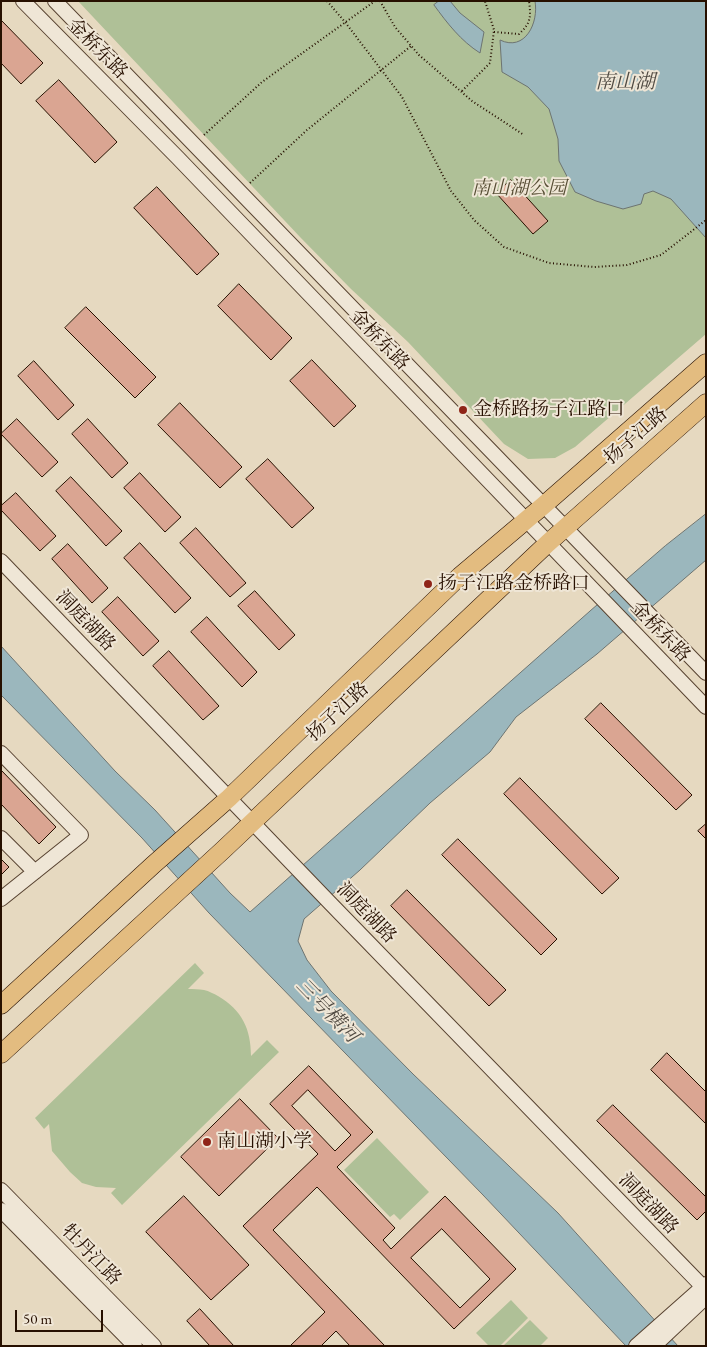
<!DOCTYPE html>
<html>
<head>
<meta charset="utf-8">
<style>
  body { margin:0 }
  #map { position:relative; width:707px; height:1347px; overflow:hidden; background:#e6d9c0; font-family:"EB Garamond",serif }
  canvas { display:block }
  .frame { position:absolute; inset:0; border:2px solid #271000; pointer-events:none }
  .scale { position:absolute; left:15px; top:1310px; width:88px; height:22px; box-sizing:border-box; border:2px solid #271000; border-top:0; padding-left:6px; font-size:15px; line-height:18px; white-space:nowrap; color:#271000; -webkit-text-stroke:4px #efe6d6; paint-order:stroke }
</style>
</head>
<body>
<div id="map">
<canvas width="707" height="1347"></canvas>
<div class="frame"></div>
<div class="scale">50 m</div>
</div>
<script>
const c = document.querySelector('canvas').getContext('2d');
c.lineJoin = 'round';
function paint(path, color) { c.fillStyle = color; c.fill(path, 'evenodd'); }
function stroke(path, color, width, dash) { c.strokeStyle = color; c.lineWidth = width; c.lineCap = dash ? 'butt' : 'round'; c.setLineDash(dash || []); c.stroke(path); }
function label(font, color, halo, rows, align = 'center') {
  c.font = font + ' "EB Garamond","Noto Serif SC",serif'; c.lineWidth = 4; c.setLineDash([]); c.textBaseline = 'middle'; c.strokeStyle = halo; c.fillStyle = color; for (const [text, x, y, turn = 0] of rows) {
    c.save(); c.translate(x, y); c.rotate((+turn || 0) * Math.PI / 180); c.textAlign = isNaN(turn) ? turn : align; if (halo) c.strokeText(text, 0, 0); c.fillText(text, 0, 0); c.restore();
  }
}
const green = new Path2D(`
  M78,1H706V334L575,447L555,458L528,459L504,444L408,342L351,289L300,237Z
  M195,963L204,973L188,989C193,989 199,989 204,990C209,991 214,994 218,996C242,1010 251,1029 251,1056L267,1040L279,1052L122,1205L111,1193L116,1188L96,1187L82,1183L70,1172L52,1151L49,1124L44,1129L35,1118Z
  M377,1138L429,1192L400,1220L394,1214L390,1217L344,1170Z
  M511,1300L528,1318L500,1346H489L476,1333Z
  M530,1320L548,1338L540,1346H503Z`);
const water = new Path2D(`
  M439,1H450L460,13L484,32L480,53C461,41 447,23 434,5Z
  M535,1H706V238L671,199L653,191L644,194L641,204L623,209L596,201L575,192L559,161L558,139L549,109L528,87L502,72L500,40C525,52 539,23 535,1Z
  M706,514V560L597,654L516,717L490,752L430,803L360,870L304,919L298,941L307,960L331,991L413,1074L558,1213L678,1346H626L483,1195L209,913L142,838L1,695V646L115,771L155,810L230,893L250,912L590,611L665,546Z`);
const building = new Path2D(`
  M1,20L43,63L21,84L1,63Z
  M59,80L117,142L95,163L36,101Z
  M511,180L548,221L533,234L496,193Z
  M157,187L219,254L197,275L134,208Z
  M239,284L292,338L271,360L218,306Z
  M86,307L156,377L135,398L65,328Z
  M312,360L356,406L334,427L290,381Z
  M34,361L74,405L58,420L18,376Z
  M180,403L242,467L220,488L158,425Z
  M17,419L58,462L42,477L1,434Z
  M88,419L128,463L112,478L72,434Z
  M268,459L314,508L292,528L246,479Z
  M140,473L181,517L165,532L124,488Z
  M71,477L122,531L106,546L56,491Z
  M16,493L56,536L40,551L1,510V506Z
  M196,528L246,583L230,597L180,543Z
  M140,543L191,598L175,613L124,558Z
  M68,544L108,588L92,603L52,559Z
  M255,591L295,635L279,650L238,606Z
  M118,597L159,641L143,656L102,612Z
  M207,617L257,672L242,687L191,632Z
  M169,651L219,706L203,720L153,666Z
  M601,703L692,795L676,810L585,719Z
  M1,770L56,827L39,844L1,804Z
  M520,778L619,878L602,894L504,794Z
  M706,824V839L698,831Z
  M458,839L557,939L541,955L442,855Z
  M1,859L9,867L1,875Z
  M407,890L506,990L489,1006L391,906Z
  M667,1053L706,1092V1124L651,1070Z
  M309,1066L373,1132L337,1167L395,1228L383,1240L391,1249L445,1196L516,1269L454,1329L317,1187L273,1230L385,1346H350L336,1331L321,1346H290L325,1312L243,1226L318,1154L270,1104ZM308,1090L351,1135L335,1151L292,1106ZM442,1229L490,1279L460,1308L411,1258Z
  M240,1099L278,1138L219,1196L181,1157Z
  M613,1105L706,1197V1211L697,1220L597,1121Z
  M184,1196L249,1265L211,1300L146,1232Z
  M200,1309L234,1346H210L187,1321Z`);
const path = new Path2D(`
  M327,1L345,22L402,97L451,191L474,220L504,247L549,263L594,267L627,265L661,255L706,220
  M380,1L395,27L419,55L472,101L524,135
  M494,32L519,34C531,23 531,17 529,1
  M462,91L490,63L494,30L485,1
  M204,135L262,82L375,1
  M250,183L307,130L411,46`);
const minor = new Path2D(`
  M23,1L178,158L706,707
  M55,1L706,673
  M1,561L331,904L706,1290
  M1,753L81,835L1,899
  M1,838L35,872
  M1,1190L154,1346
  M1,1210L135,1346
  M636,1346L706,1284
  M654,1346L706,1297`);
const major = new Path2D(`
  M1,1005L153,865L229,798L460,576L544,505L706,363
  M1,1054L223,850L548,543L706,403`);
const markers = [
  [463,410,5,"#8f2418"],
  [428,584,5,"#8f2418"],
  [207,1142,5,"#8f2418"]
];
const streetNames = [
  ["金桥东路",97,49,45],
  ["金桥东路",379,340,46],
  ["扬子江路",636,436,-41],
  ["洞庭湖路",85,621,46],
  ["金桥东路",660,632,46],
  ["扬子江路",338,712,-43],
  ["洞庭湖路",366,913,46],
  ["洞庭湖路",648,1204,46],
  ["牡丹江路",91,1255,46]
];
const parkNames = [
  ["南山湖公园",519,189]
];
const poiNames = [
  ["金桥路扬子江路口",473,410],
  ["扬子江路金桥路口",438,584],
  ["南山湖小学",217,1142]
];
const waterNames = [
  ["南山湖",625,83],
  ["三号横河",327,1011,46]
];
paint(green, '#afc097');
paint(water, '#9bb7bd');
stroke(water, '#6d7471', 1);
paint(building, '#daa592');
stroke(building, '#271000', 1);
stroke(minor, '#574230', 16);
stroke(major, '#271000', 19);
stroke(path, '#271000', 2, [1, 2.5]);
stroke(minor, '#efe6d6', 14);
stroke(major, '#e3bc80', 18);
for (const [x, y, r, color] of markers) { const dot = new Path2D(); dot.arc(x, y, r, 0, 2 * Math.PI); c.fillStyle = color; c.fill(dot); stroke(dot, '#efe6d6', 2); }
label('19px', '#271000', '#efe6d6', streetNames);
label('italic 19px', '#574e35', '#efe6d6', parkNames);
label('19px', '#271000', '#efe6d6', poiNames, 'left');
label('italic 20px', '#504a42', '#efe6d6', waterNames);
</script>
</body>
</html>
